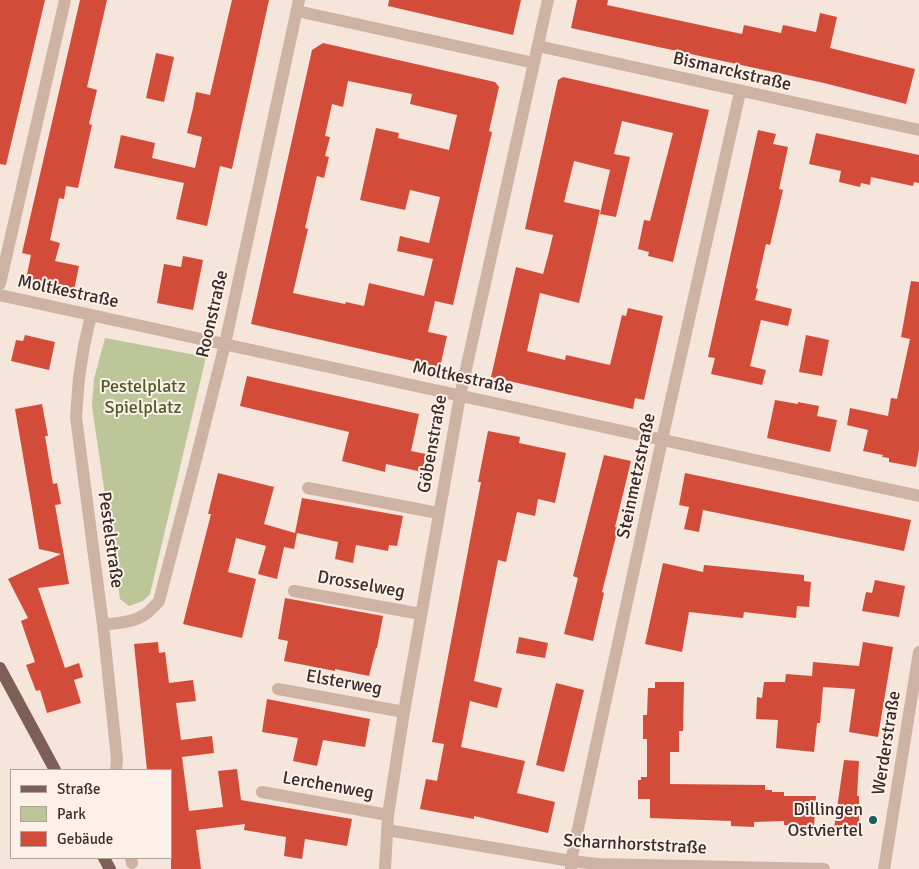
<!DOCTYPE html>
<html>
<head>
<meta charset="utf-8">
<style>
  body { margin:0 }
  #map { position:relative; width:919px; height:869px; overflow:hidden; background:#f5e5db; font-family:Signika,sans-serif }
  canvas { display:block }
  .legend { position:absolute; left:10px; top:769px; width:162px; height:90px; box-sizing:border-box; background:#fcf0e8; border:1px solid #aea19b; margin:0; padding:6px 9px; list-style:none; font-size:15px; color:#392b27 }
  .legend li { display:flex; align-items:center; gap:10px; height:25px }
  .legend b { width:25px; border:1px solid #aea19b }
</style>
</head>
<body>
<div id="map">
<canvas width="919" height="869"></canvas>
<ul class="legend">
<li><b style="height:6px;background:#7d5f57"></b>Straße</li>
<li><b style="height:14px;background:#bcc699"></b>Park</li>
<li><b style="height:14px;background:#d34c3a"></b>Gebäude</li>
</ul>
</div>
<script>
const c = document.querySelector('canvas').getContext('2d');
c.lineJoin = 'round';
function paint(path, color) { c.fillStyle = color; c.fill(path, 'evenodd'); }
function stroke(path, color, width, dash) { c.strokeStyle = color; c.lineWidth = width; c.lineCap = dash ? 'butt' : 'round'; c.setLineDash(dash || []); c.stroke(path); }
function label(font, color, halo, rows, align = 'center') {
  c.font = font + ' Signika,sans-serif'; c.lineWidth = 4; c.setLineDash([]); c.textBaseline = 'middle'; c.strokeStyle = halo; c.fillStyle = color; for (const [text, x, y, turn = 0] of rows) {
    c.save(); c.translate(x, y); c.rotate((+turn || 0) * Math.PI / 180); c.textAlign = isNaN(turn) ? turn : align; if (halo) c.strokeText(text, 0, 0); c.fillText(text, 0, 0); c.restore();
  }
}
const green = new Path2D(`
  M105,338L206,357L150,594L143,601L129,606L120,599L92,406L94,379Z`);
const building = new Path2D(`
  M0,0H45L6,165L0,164Z
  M80,0H107L87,87L97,90L89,124L92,125L78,188L66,186L64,199L59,198L50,240L60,243L55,261L79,266L73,295L25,284L31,255L22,253Z
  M232,0H269L232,169L220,166L207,226L176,219L184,183L114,168L121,135L155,143L152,158L195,168L202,137L187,133L193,108L196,92L210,95Z
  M389,0H521L513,35L388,6Z
  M577,0H608L607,5L742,34L744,25L781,33L783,25L816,32L820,13L837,17L830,48L915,69L906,104L824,83L571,28Z
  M323,43L495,82L499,87L489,131L492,132L453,305L435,301L428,332L447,336L440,367L251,324L312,50ZM348,81L412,94L410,104L457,115L449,150L398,138L399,133L376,128L360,200L405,210L410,190L440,197L429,243L400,236L397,251L433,259L424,296L369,283L364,306L346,302L345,304L293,293L308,229L305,228L317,176L324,178L329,157L325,156L330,137L325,136L332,104L343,107Z
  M156,53L174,57L164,102L146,98Z
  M563,77L709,110L673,262L648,256L649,252L638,249L644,220L650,221L673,133L622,121L614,154L630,157L616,217L600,214L610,170L574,161L564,202L600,210L579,303L540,293L527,351L565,360L566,355L610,365L622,315L626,316L628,308L663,316L644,400L635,398L633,409L491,377L516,267L543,274L549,252L553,235L525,229L558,80Z
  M758,130L776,134L773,144L788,147L779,189L783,190L770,245L766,244L756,288L758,289L755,300L792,309L788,326L761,320L750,366L766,370L762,385L711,374L715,358L708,357Z
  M816,133L919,155V183L914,182L913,186L871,177L870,185L861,183L860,187L839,182L841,171L809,164Z
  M183,256L203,260L193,310L157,303L164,264L181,267Z
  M911,281L919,282V450L916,467L889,462V458L882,457L883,455L863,451L868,430L847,425L850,408L888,416L891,398L897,399L910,339L901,337Z
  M25,335L55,342L49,370L11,361L16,340L23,341Z
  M806,335L829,340L822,376L799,372Z
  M247,376L419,414L411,451L426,454L422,472L386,464L385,472L342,461L349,432L240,406Z
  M775,400L798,404V402L819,406L817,416L837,420L830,452L767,438Z
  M42,404L48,436H45L53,484L57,483L61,504L55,505L69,584L38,588L65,668L79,663L83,677L74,680L81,703L47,713L40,690L36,691L26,665L35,662L21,621L28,618L8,579L61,554L39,549L15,409Z
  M488,431L520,437L519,443L566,453L555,503L538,499L535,516L517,512L506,562L498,560L474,681L502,688L497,708L470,701L461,747L525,761L517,793L555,802L548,833L474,816V819L420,809L426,779L437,781L444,744L432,742L481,482H478Z
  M604,455L631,461L615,527L618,528L602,592L604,593L593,641L564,634L578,578L573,576Z
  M218,473L274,487L264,524L295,533L302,498L403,516L397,546L389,545L388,551L356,545L353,563L335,559L338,542L297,533L294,549L284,547L277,579L258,574L266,546L236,538L228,572L256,579L242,638L183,624L211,514H208Z
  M685,473L911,520L904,551L703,510L699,532L684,529L689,507L679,505Z
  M663,563L703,572L704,565L804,575V581L811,582L809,607L797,606L796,618L744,612L743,618L689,612L682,652L645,644Z
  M875,580L905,586L899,617L862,611L866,592L872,593Z
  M285,598L383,616L377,648H376L369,676L335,669V671L284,661L288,641L278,639Z
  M519,637L548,643L545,658L516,653Z
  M158,642L159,653L165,652L169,683L193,680L196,701L176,703L181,740L212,736L214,753L182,757L189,811L223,807L218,771L237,769L241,800L352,819L347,846L305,839L302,859L284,856L286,837L244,830L245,824L196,830L201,869H171V770H147L134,644Z
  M863,642L893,647L878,737L849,732L855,689L823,687L820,723H817L814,752L776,748L778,720L756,719L757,697L762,698L764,682H785L786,674L812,676L813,662L859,666Z
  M655,682H684L683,731H679V752H670V784L765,785V790H772V792H784V796H816L814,826L784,825V821L754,822V827L731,826V821L650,818V799H638V780H641V777H647V739H643V715H647L648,688H655Z
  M556,683L584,690L564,772L536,765Z
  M267,699L370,719L365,747L323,740L317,766L293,761L298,738L262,732Z
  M844,760L859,761L857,796H859V829H834Z`);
const minor = new Path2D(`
  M297,11L534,63
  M538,46L919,130
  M0,284L65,0
  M0,295L919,496
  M91,315L84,346L79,378L76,417L103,625L117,759L116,770
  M308,488L438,513
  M294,591L421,614
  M103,625C130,621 141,623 159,601L194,467L225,344L299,0
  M278,689L404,712
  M262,792L388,815
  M387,830L571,861L598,864L824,869
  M131,858L132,863
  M385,869L388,815L404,712L460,396L548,0
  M571,869V861L662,440L740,92
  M884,869L919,652`);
const major = new Path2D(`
  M0,668L55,770
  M104,858L110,869`);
const markers = [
  [873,820,5,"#18605c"]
];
const streetNames = [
  ["Bismarckstraße",732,72,13],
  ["Moltkestraße",68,292,12],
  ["Roonstraße",213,314,-77],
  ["Moltkestraße",463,378,12],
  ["Göbenstraße",433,444,-80],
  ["Steinmetzstraße",637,476,-78],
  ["Pestelstraße",110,540,82],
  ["Drosselweg",361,585,10],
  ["Elsterweg",344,683,10],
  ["Werderstraße",887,743,-81],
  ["Lerchenweg",328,786,10],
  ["Scharnhorststraße",635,845,3]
];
const parkNames = [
  ["Pestelplatz",143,387],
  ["Spielplatz",143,408]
];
const poiNames = [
  ["Dillingen",863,810],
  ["Ostviertel",863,831]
];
paint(green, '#bcc699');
paint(building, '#d34c3a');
stroke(minor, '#ceb3a5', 12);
stroke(major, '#7d5f57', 12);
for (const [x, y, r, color] of markers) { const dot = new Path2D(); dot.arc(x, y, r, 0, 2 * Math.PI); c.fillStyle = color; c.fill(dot); stroke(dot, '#fcf0e8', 2); }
label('18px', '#392b27', '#fcf0e8', streetNames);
label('18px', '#4e5b28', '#fcf0e8', parkNames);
label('18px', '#392b27', '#fcf0e8', poiNames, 'right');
</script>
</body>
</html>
